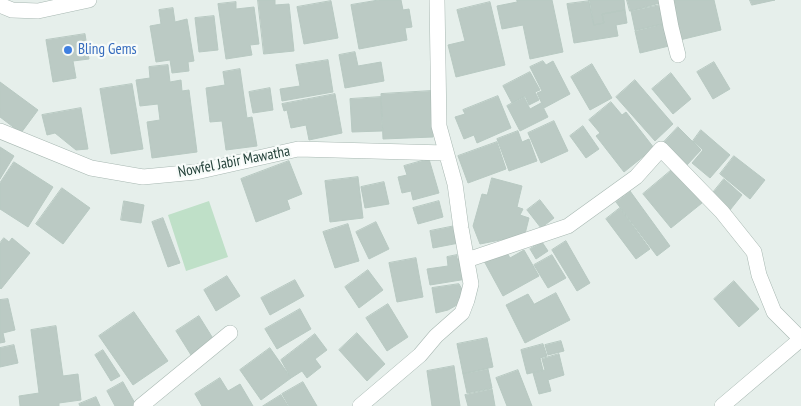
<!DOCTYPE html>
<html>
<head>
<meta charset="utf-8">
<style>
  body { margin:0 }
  canvas { display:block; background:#e6efeb }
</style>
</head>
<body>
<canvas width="801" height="406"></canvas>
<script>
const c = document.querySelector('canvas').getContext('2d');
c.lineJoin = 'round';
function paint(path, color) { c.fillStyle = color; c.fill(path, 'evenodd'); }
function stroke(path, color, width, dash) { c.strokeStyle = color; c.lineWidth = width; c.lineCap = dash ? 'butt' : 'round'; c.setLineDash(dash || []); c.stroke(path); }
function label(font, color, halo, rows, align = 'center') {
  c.font = font + ' "PT Sans Narrow",sans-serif'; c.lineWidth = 4.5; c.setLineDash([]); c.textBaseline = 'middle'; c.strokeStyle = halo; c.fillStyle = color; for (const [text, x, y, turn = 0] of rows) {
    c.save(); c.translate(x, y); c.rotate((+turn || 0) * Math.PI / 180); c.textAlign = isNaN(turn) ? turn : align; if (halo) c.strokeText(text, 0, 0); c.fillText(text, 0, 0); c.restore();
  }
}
const green = new Path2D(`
  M209,201L228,257L186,271L168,215Z`);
const building = new Path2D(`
  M258,0H275V5L289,4L294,51L264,54Z
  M379,0H401L403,10L409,9L412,27L405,28L407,40L359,49L351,5Z
  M517,0H552L563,52L530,59L523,25L502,29L497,6L517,2Z
  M589,0H624L625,10L602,14L604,23L594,25Z
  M627,0H659L660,3L630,11Z
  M671,0H714L721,30L680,40Z
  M750,0H775L752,5Z
  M331,1L338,38L304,44L297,7Z
  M590,1L594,25L604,23L602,14L625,10L627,23L616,25L618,36L574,43L567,4Z
  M236,2V9L254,7L259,44L250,45L252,55L226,59L218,4Z
  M490,2L505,65L456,77L448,45L465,41L457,10Z
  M660,5L664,24L635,30L631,11Z
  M173,8L175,22L187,19L194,61L188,62L189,71L172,73L170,60L156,62L150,26L161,24L159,10Z
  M214,16L218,50L199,52L195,18Z
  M664,24L669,46L640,53L635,31Z
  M85,34L89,59L73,61L76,78L53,82L46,40Z
  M355,52L358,66L381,62L384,81L345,88L339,55Z
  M328,60L333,92L282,101L280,89L300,86L296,65Z
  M543,61L546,65L553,61L570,94L544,108L537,93L542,91L530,67Z
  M714,62L730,89L713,99L697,72Z
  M592,64L612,98L590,110L571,77Z
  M168,65L170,82L181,80L182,91L189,90L197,152L152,158L147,122L160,120L158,104L140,106L136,80L150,78L149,67Z
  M240,69L247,118L252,117L257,146L226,150L222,121L210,122L206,88L225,85L223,72Z
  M530,72L540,90L535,92L539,100L529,105L525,96L512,103L503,86Z
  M671,73L691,99L673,114L652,89Z
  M635,80L673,124L655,141L616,97Z
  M0,82L38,110L21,133L0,117Z
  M132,84L143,149L111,154L100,89Z
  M270,88L273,110L253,113L249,92Z
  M431,91L433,137L383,139L381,94Z
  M335,94L342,133L309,140L306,125L291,128L287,110L284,111L282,104Z
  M498,96L511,128L477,143L474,135L464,139L455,117L465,114L463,110Z
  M381,97L382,131L352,132L350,99Z
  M524,97L530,109L541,103L548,117L520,131L507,106Z
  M611,102L622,115L626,112L654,148L624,172L596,136L600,133L589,120Z
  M81,108L88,149L76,150L55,133L47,135L42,115Z
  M554,121L568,151L541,163L528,133Z
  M583,126L599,149L586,158L570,136Z
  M678,127L701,150L687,165L663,143Z
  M701,130L730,155L710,178L692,163L703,150L693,141Z
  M518,131L522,142L529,139L537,161L509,171L497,139Z
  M497,142L506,169L468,183L458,156Z
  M0,147L14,156L0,179Z
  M734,156L765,180L750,199L720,174Z
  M429,159L439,193L413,200L411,191L402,193L398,177L407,175L404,166Z
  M289,161L302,194L287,200L290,209L256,222L241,179Z
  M14,162L53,187L28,227L0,209V183Z
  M674,168L702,203L671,228L643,194Z
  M358,177L363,218L330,222L325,181Z
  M492,178L522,186L517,207L523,209L520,215L529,218L525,234L515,237L480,244L473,226L482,194L487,195Z
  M724,179L742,195L730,210L711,195Z
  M384,182L389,204L365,208L361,187Z
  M62,188L90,208L63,244L36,224Z
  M630,191L670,246L657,256L616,202Z
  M540,200L554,218L541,228L527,210Z
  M124,201L144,205L141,223L121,220Z
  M439,201L443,217L418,224L413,208Z
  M620,208L650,249L636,259L606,219Z
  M163,218L180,263L168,267L152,222Z
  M376,222L389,249L369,259L356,232Z
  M348,224L359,261L335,268L323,232Z
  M455,226L459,243L433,248L430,231Z
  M4,238L9,242L12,238L30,253L1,289L0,288V243Z
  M566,241L590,283L577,291L552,250Z
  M542,242L548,251L536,259L530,249Z
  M505,249L510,258L524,250L539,276L503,296L484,261Z
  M457,255V259L464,258L467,279L430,285L427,269L448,266L447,257Z
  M552,255L566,278L548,288L534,265Z
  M416,258L423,297L397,302L389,263Z
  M368,270L383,290L359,308L345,287Z
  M227,276L240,296L216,311L204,290Z
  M295,280L304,296L270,315L261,298Z
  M734,281L759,309L739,327L714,299Z
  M459,284L463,291L457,305L448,310L436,313L432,288Z
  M556,293L570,320L525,343L506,305L528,294L534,304Z
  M8,299L15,330L3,333L5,342L0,343V300Z
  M388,304L408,337L387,351L366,318Z
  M300,309L311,329L277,349L265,329Z
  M134,312L168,361L133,385L99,336Z
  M199,316L214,340L191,355L176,331Z
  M56,326L63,376L78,374L81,400L59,403V406H20L19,396L39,393L31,330Z
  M357,333L385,364L367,381L339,350Z
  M315,334L327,350L315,359L321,367L307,378L302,371L291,378L281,360Z
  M487,338L493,367L463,374L457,344Z
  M561,341L564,351L548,355L545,345Z
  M543,344L547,356L540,358L543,370L527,374L521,350Z
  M14,345L18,363L0,367V348Z
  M270,348L291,378L261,400L240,370Z
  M103,350L120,376L111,381L95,355Z
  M559,354L564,375L548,380L551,391L539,394L533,373L545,370L542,359Z
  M454,366L460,406H432L427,371Z
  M488,369L492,388L467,393L463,374Z
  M518,370L532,406H507L496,378Z
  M220,378L228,391L240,384L253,406H202L195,394Z
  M123,382L136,405L134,406H115L107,391Z
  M303,382L317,406H289L282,394Z
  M492,389L495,406H468L465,395Z
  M281,395L288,406H263Z
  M96,397L100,406H80L79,404Z`);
const minor = new Path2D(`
  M666,0L671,27L678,55
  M0,5L12,10L38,11L89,0
  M0,131L91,168L143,177L196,172L298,149L446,153
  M467,260L568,226L636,177L661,149L722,212L754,252L759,275L774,312L801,339
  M141,406L230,333
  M360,406L420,355L436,336L462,313L467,300L471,284L461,228L455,184L439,126L437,0
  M722,406L801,339`);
const markers = [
  [68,50,5,"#3f7fe0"]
];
const shopNames = [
  ["Bling Gems",78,50]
];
const streetNames = [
  ["Nowfel Jabir Mawatha",234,162,-11]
];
paint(green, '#bfe0c8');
paint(building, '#bbcac4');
stroke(building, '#b8c9c2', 1);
stroke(minor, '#a8b8b2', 16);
stroke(minor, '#fff', 15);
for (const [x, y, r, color] of markers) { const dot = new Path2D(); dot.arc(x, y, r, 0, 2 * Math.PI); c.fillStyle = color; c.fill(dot); stroke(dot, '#f7fbf9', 2); }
label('15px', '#366cbe', '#f7fbf9', shopNames, 'left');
label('15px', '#24423a', '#f7fbf9', streetNames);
</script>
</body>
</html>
